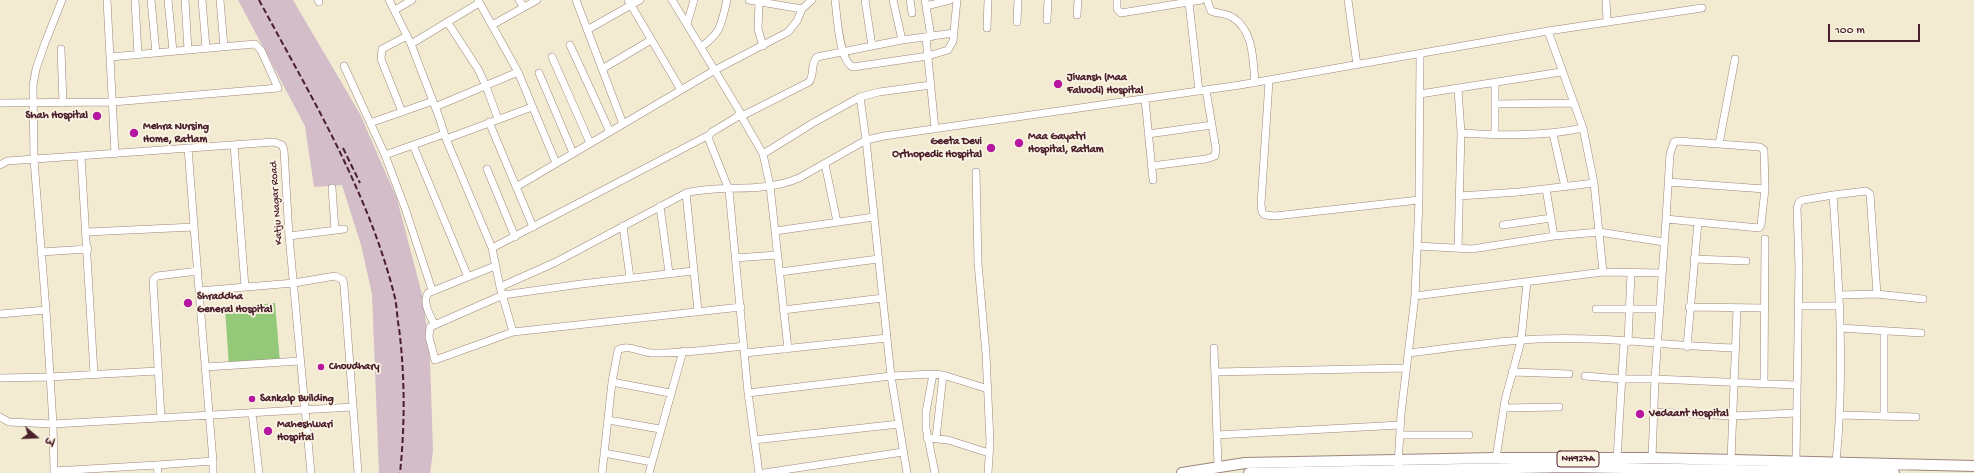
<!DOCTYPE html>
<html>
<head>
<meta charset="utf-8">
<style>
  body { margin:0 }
  #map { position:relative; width:1974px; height:473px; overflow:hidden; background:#f2ebd1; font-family:"Gochi Hand","Playpen Sans Deva",sans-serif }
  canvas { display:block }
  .north { position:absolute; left:16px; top:417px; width:40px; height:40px; -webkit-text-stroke:3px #fcf5e5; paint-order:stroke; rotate:109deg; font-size:11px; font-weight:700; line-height:16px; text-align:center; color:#4a1f2b }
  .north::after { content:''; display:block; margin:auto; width:14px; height:18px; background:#4a1f2b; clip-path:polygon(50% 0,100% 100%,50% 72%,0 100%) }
  .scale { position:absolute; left:1828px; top:24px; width:92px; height:18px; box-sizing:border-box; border:2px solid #4a1f2b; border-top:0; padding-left:5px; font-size:12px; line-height:14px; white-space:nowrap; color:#4a1f2b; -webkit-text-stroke:3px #fcf5e5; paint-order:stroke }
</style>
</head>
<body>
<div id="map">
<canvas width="1974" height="473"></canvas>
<div class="north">उ</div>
<div class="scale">100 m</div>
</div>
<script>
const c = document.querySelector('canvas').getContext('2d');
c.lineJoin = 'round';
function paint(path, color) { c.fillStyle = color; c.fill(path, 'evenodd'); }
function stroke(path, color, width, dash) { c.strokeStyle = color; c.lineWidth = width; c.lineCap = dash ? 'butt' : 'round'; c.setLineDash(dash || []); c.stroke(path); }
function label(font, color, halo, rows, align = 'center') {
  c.font = font + ' "Gochi Hand",sans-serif'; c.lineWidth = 3.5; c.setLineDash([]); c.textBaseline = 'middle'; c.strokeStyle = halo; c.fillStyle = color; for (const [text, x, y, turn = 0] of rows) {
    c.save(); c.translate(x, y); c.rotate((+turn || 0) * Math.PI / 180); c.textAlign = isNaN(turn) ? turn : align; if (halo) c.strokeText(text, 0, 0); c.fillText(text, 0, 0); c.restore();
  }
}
const industrial = new Path2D(`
  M238,0H293L360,114L397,199L423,298L430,360L433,451L430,473H379L372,294L361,245L342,185L314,187L305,126Z`);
const green = new Path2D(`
  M275,303L280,362L229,367L225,308Z`);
const minor = new Path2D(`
  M107,0L115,154
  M135,0L138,55
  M151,0L156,53
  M168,0L173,51
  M185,0L188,50
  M202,0L206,48
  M220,0L224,47
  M318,0L319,2
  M389,0L411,44L439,117L446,139L492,248L500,287L513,332
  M478,0L518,72L556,163
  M519,0L524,7
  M576,0L623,124
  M628,0L681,90
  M672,0L740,112L737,117L712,132L709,135V140L729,190L748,393L759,473
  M749,0L802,9
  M835,0C837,15 839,61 853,67L928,56L948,50L953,41L957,0
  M865,0L872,46
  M893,0L902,40
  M910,0L912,13
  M925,0L931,37
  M1117,0V9L1121,13L1201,0
  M1207,0L1211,11C1218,14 1226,13 1232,17C1254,30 1253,61 1255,83
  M1348,0L1357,65
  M1606,0L1607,22
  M759,2L758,29L763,46
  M1189,3L1199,91
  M926,6L950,0
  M395,10L412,0
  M1077,15L1078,0
  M1047,20L1048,0
  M1017,22L1018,0
  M448,23L478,69L486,86L498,119
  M687,24L694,0
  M492,25L537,0
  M987,28L988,0
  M587,30L640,0
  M1548,31L1583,128L1594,183L1603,272
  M926,38L935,129
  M411,44L479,3
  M570,45L610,132
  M701,47C722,32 721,24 727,0
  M61,49L63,103
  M552,57L590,143
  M344,66L385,155L405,208L432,290
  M602,69L651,40
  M539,73L573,153
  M1269,81L1261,204L1262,212L1265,215L1275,216L1419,200
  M1495,82V135
  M1420,94L1561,72
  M860,97L866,140L891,376L907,473
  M1145,99L1153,180
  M0,103L113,102L278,88L261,50L255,44L110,57
  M1495,104L1574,103
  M435,107L518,72
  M402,112L381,59L382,49L407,36
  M740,114L763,154L770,186L788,349
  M742,116L809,82C815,74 810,64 817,57L902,40L954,33
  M489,122L533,227
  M370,123L433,101
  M1461,133C1504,135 1540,137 1583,128
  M1148,134L1212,125
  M1553,134L1565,187
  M446,139L532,107
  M1719,144L1735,59
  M234,145L245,287
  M413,145L468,277
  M188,148L199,291
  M763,154L813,123L860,97L879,92L931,85
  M385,155L444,134
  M81,156L94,374
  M825,164L837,222
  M0,165L7,161L274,142L282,145L284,150L289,236L311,473
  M1151,166L1206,159L1215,156L1216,149L1206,90
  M487,169L515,237
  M976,172L978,263L986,354L990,442L988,473
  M1668,182L1765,189
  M516,187L715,70L788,32L797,21L802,9L812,0
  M332,188L335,230
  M1546,189L1554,236
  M686,193L698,311
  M1459,196L1519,192L1594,183
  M660,206L669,273
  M1503,225L1551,218
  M623,226L630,278
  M775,231L874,217
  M87,232L194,227
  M289,236L344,229
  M1417,246L1472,249L1554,236L1599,232L1664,242
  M492,248L709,135
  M1458,248L1461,133L1458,89
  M41,252L88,249
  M735,258L777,255
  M1694,259L1746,261
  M693,271L581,284L503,295L430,327L429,337L435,360L513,332L741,307
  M780,272L878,259
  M500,287L556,262L686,193C723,184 761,194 799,178L866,140L884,136L1240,85L1548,31L1702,8
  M1839,295L1877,294L1923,299
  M1415,296L1603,272L1662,273
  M1798,306H1840
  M1689,307L1765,308
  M1596,309H1660
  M46,310L34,160L33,86L36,69L45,43L62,0
  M783,310L883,298
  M0,314L46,310L53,424L54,473
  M434,324C430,315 422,302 428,293L495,266
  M1840,328L1921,333
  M1628,342L1631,273
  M1687,347L1698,222
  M1214,348L1218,467
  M745,353L887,338
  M1408,353C1451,348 1495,341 1538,339C1604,336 1670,346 1735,348
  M205,367L300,361
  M1215,372L1406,368
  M1512,372L1569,374
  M933,374L926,412V428L935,473
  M1585,376L1621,379H1655L1666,219L1759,228L1761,225L1765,189L1764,150L1760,147L1678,141L1674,142L1670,154L1666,219
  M0,378L50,377L157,371
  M612,382L670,393
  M1764,383L1765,239
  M748,393L891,376L933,374L943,375L988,389
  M1504,408L1559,407
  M252,412L259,473
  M1655,412L1733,416L1796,413
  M1840,415L1916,417
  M1884,416V331
  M0,417L9,422L53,424L353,407
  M161,418L153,280L157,276L198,271
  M608,420L660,429
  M1217,435L1400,425
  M1400,435H1469
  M927,438L948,440L989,453
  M936,438L943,375
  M754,440L899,424
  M604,453L652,462
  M1496,458L1505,400L1521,341L1527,282
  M1652,458L1655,379L1796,385
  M1617,459L1624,342
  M1731,460L1737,309
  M213,461V473
  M1796,461L1799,267L1797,208L1799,202L1803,200L1833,195
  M1836,462C1845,373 1839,284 1833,195L1866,191L1870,194L1877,294
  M157,465L213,461L199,291L294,283L335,276L343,280L344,286L358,473
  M1398,465L1401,414L1415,296L1419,200L1420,54
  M54,471L157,465L158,473
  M602,473L612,382L618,350C627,344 640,352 651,353C682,354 714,349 744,346
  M649,473L683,351
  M764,473L903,452`);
const highway = new Path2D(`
  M1182,473L1245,463L1496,458H1652L1974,466
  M1249,473L1569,467L1894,473`);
const rail = new Path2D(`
  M259,0C310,95 369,192 395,298C397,307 397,318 399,328C405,376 405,425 400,473
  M343,148L360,183`);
const markers = [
  [1058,84,5,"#b5179e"],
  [97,116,5,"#b5179e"],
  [134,133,5,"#b5179e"],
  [1019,143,5,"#b5179e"],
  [991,148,5,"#b5179e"],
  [188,303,5,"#b5179e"],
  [321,367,4,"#b5179e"],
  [252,399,4,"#b5179e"],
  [1640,414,5,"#b5179e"],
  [268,431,5,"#b5179e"]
];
const shields = [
  [1578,459,42]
];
const shieldNames = [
  ["NH927A",1578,459]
];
const poiNames = [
  ["Jivansh (Maa",1067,78],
  ["Faluodi) Hospital",1067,91],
  ["Shah Hospital",88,116,"right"],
  ["Mehra Nursing",143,127],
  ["Home, Ratlam",143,140],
  ["Maa Gayatri",1028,137],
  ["Hospital, Ratlam",1028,150],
  ["Geeta Devi",982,142,"right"],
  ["Orthopedic Hospital",982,155,"right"],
  ["Shraddha",197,297],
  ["General Hospital",197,310],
  ["Choudhary",329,367],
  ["Sankalp Building",260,399],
  ["Vedaant Hospital",1649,414],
  ["Maheshwari",277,425],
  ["Hospital",277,438]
];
const streetNames = [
  ["Katju Nagar Road",277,203,-94]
];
paint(industrial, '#d2bdc8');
paint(green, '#95c97a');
stroke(minor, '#9e857e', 8);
stroke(highway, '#9e857e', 12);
stroke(minor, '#fff', 7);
stroke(highway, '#fff', 10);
stroke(rail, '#4a1f2b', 2, [6, 3]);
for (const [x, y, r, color] of markers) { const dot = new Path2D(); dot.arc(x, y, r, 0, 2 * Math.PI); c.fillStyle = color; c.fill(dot); stroke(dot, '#fcf5e5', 1.5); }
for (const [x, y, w] of shields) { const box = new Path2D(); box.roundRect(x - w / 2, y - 8, w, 16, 3); c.fillStyle = '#fcf5e5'; c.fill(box); stroke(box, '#4a1f2b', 1); }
label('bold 10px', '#4a1f2b', null, shieldNames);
label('bold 11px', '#4a1f2b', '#fcf5e5', poiNames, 'left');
label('11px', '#4a1f2b', '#fcf5e5', streetNames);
</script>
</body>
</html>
